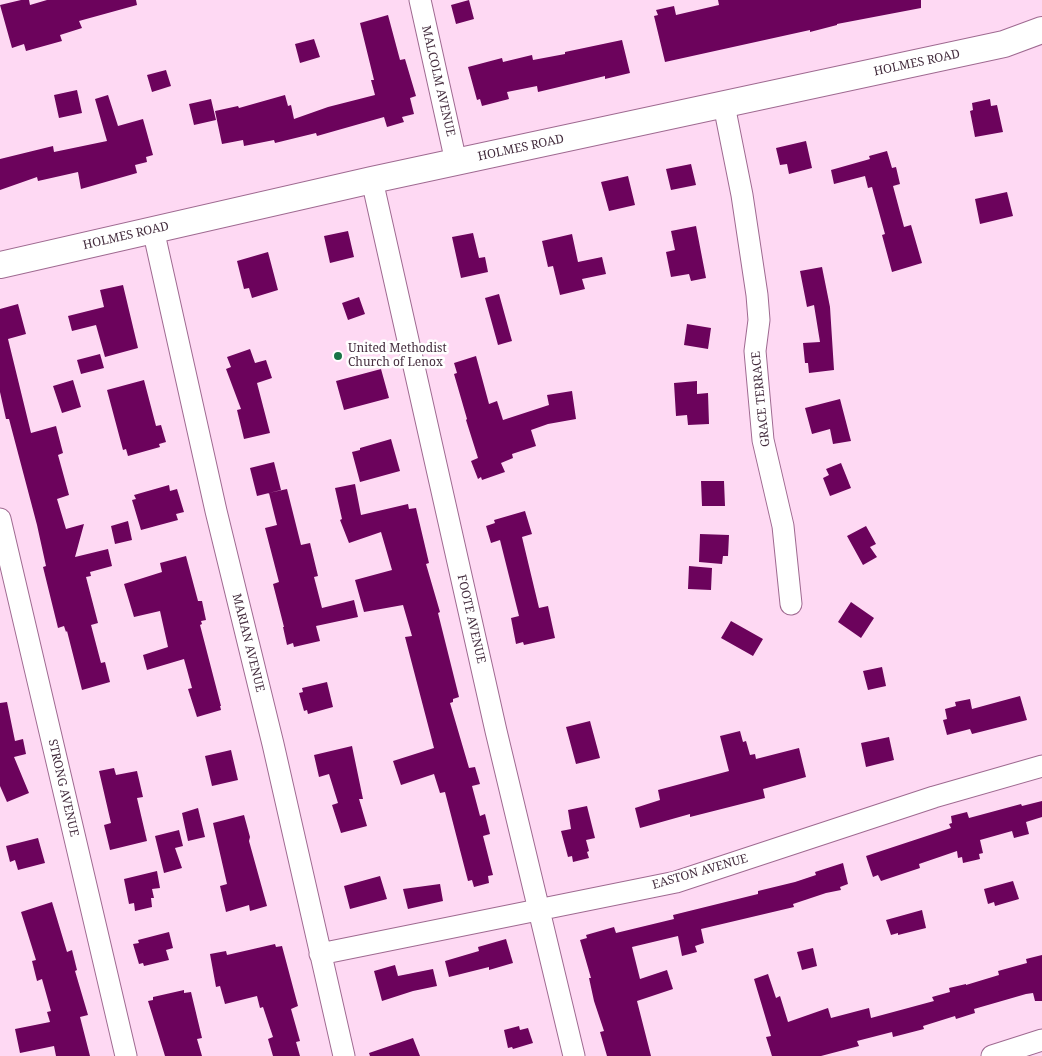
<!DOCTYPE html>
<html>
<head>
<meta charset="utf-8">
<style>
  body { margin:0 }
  canvas { display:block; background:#fed9f3 }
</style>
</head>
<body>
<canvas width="1042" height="1056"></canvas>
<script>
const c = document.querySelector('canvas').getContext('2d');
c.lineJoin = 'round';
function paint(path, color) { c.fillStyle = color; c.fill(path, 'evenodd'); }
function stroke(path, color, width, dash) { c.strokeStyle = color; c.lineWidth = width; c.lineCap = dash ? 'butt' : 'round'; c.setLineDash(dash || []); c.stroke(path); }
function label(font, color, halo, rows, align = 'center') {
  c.font = font + ' "Noto Serif",serif'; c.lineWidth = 5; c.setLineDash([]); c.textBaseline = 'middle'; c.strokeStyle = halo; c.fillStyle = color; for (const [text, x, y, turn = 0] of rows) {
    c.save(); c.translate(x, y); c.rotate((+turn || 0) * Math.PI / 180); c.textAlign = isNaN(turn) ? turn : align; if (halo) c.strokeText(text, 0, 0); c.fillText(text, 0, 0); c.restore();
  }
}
const building = new Path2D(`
  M21,0H29L30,5L47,0H136L137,5L79,21L82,28L60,35L62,41L26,51L24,44L12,48L0,5Z
  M469,0L474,19L456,24L451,5Z
  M718,0H921V8L837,24V25L810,32V30L665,62L654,16L658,15L656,10L674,6L676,15L719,5Z
  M388,15L400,60L405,59L416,96L410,98L414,114L402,117L404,122L387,127L384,117L317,136L316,133L275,143L274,140L244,146L243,140L222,144L215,111L238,106L239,108L285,95L288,106L291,105L294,119L328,107L375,95L371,80H374L360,23Z
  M314,39L320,57L300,63L295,44Z
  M622,40L630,73L605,79V76L538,92L537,86L507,92L509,99L482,106L480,99L477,100L468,67L502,58L503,62L532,55L533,60L565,54V52Z
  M166,70L171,86L152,92L147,75Z
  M77,90L82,113L59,118L54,95Z
  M108,95L118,126L143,119L153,155L146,157L147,162L135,165L137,173L81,189L78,172L38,181L37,177L0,190V159L53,146L54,152L107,141L95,99Z
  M211,99L216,120L194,125L189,104Z
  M990,99L991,106L997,105L1003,132L975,137L970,111L973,110L972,103Z
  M806,141L812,168L789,174L787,164L780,165L776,148Z
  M887,151L892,168L896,167L900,184L893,186L904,227L911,225L922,263L892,272L882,235L885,234L872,187L868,188L865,176L834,184L831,170L870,159L869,156Z
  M691,164L696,185L671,190L666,169Z
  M628,176L635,205L609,211L601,182Z
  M1007,192L1013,216L980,224L975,199Z
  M696,226L706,278L691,281L689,274L671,277L666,252L675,250L671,231Z
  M348,231L354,257L330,263L324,236Z
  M473,233L479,258L485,257L488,272L461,278L452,237Z
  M572,234L578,262L602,257L606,274L582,279L585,289L560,295L553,266L548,267L542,241Z
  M268,252L278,290L252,298L249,288L244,289L237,261Z
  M822,267L830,307L834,370L809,373L808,363H805L803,343L820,342L814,305L807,307L800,271Z
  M123,285L138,348L105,357L96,325L72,331L68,316L104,307L100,290Z
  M499,294L512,341L498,345L485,298Z
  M359,297L365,314L348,320L342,303Z
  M18,304L26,334L8,339L31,433L56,426L63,453L58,455L69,495L57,499L66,529L84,524L75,557L108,549L112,566L90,572L91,576L86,577L98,623L91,625L101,663L105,662L110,682L82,690L67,631L66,632L64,626L58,628L43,567L46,566L37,525L9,419H6L0,392V309Z
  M687,324L711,328L708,349L684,345Z
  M250,349L255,363L266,360L272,378L257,383L270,433L244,439L237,410L241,409L226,369L231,367L227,357Z
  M100,354L104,368L81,374L77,360Z
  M476,356L489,404L497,401L503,420L549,405L547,395L572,391L576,419L548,424L531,430L536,446L512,454L513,458L501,463L505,472L482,480L481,477L478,479L471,461L478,458L466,420L467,419L454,374L457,373L454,363Z
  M381,369L389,398L344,410L336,381Z
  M73,380L81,407L62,413L53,386Z
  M144,380L156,426L161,425L166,442L159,444L160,447L128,456L126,449L123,450L107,390Z
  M697,381V394L708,393L709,424L688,425L687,415L676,416L674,383Z
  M840,399L851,441L833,444L830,429L812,434L805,408Z
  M391,439L400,471L360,482L352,452L360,450V448Z
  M274,462L281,490L257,496L250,468Z
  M841,463L851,488L830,496L823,478L829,475L826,469Z
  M701,481H724L725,506H702Z
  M355,484L361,515L408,504L409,509L416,508L429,563L426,564L440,612L438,613L459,697L453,699V702L450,703L469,768L475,767L480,784L472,786L480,816L485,814L490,834L483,836L493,875L488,876L489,883L474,887L472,880L468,881L445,792L440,793L434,774L401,785L393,761L434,748L405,637L412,636L403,605L364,612L355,580L392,570L381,532L349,543L340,520L342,519L335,488Z
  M169,485L170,491L177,489L184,512L176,514L178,520L141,530L132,500L136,499L134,495Z
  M287,489L301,545L310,543L318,576L314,577L322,608L354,600L358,617L316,626L320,641L294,647L293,643L287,645L283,627H284L273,584L279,582L265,528L277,525L269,493Z
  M525,511L532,534L522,537L539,608L548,606L555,638L524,645L523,642L516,644L511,618L519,616L500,540L491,543L486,526L495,523L494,520Z
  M128,521L132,540L115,544L111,526Z
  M866,526L876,544L870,547L877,557L863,565L847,536Z
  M700,534L729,535L728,556H723L722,564L699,562Z
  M186,556L198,601H202L206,620L201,621L202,624L200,625L221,706H220L221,710L197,717L188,689L192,688L184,659L147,670L143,655L168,647L160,611L134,617L124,584L162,572L160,563Z
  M689,566L712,568L711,590L688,589Z
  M851,602L874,618L861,638L838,622Z
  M731,621L763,639L753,656L721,638Z
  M882,667L886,686L868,690L863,671Z
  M327,682L333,707L308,714L307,710L304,711L299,693L303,692L302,688Z
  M1020,696L1027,720L972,734L970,729L947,735L943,720L947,719L945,709L956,706L955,702L970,699L972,709Z
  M7,702L15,741L23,739L26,754L14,757L29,793L7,802L0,786V703Z
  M590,721L600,758L576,764L566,727Z
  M740,731L743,742L746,741L750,755L755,754L756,759L799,748L806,777L763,789L765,798L690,817V814L640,828L635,808L660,800L658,790L729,771L720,736Z
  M889,737L894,760L866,767L861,743Z
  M352,746L363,799H359L367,826L341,833L332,805L338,803L329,774L319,777L314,755Z
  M231,750L238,780L212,786L205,756Z
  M114,768L116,775L137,771L143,797L137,798L147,841L110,850L104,825L111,823L99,771Z
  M1042,801V817L1026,822L1029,834L1014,838L1012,831L980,840L983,853L979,854L980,859L963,863L962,857L958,858L957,851L919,864L920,868L881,881L878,875L873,877L866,856L951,828L949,824L952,823L951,816L967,812L969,818L1021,804L1022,806Z
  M587,806L595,838L586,840L589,851L587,852L589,858L573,862L572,856L568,857L561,831L571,829L568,810Z
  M198,808L205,837L188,841L182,813Z
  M244,815L250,837L249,841L267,906L250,911L249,905L226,912L220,886L227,884L213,823Z
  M179,830L183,846L175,848L182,868L164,873L155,836Z
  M38,838L45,863L18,870L15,860L10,862L6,846Z
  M843,863L848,884L840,887L841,890L826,893L793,904L794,907L701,929L704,943L695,946L697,952L682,956L678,936L632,947L640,979L667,970L673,989L637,1001L651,1056H607L600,1032L604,1031L594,1001L589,978H591L580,940L587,938L586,935L614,927L616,933L674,919L673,915L758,894V891L795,882L816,875L815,872Z
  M157,871L160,888L152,889L154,898H151L152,907L135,911L134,903L129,904L124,879Z
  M380,876L387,899L350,909L344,886Z
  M1013,881L1019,899L995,906L994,902L988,904L984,889Z
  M440,884L443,901L408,909L403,889Z
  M52,902L67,952L72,950L77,970L75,971L88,1015L80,1017L90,1056H56L54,1046L20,1053L15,1029L50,1022L47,1012L51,1011L42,979L37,981L32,961L36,960L21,912Z
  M922,910L926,928L898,935V933L891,935L886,920Z
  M169,932L173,948L166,950L169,960L144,966L143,963L139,964L133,944L139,943L138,940Z
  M506,939L513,963L489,970V967L449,977L445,961L479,951L478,947Z
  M275,944L276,947L282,946L298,1006L291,1009L300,1041L296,1042L300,1056H273L268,1039L273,1037L263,1007L260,1008L257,996L225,1004L220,986L216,987L210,954L226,951L227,955Z
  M813,948L817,966L802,970L797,952Z
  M1042,955V1001H1035L1033,993L1026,994L974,1009L975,1013L956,1019L955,1016L923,1026L924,1029L893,1037L892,1032L857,1041L859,1046L821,1056H772L766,1037L771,1036L754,979L768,974L776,998L780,996L788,1022L828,1008L831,1018L869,1008L871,1018L934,1001L932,997L950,992L949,988L966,984V985L999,975L998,971L1027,963L1026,959Z
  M395,965L398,976L433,969L437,986L413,991L382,1001L374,971Z
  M184,990V993L191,992L202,1038L197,1039L202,1056H165L148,1001L153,1000V997Z
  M519,1026L520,1030L528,1028L533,1043L513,1049L512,1047L508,1048L504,1030Z
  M413,1038L420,1056H370L369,1053Z`);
const minor = new Path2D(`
  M420,0L456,162
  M724,105L742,195L757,295L759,320L755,351L763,440L783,526L791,604
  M372,180L496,731L574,1056
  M153,229L216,511L273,744L344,1056
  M0,519L126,1056
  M320,954L676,882L934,797L1042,766
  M992,1056L1042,1040`);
const tertiary = new Path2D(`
  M0,265L372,180L1004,44L1042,30`);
const markers = [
  [338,356,5,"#197347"]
];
const streetNames = [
  ["HOLMES ROAD",917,63,-12],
  ["MALCOLM AVENUE",438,81,77],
  ["HOLMES ROAD",521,148,-12],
  ["HOLMES ROAD",126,236,-13],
  ["GRACE TERRACE",761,399,-96],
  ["FOOTE AVENUE",471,619,77],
  ["MARIAN AVENUE",248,643,76],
  ["STRONG AVENUE",63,788,77],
  ["EASTON AVENUE",700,872,-16]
];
const poiNames = [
  ["United Methodist",348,349],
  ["Church of Lenox",348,363]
];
paint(building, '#6c035c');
stroke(minor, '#9f6a91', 23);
stroke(tertiary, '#9f6a91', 28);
stroke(minor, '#fff', 21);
stroke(tertiary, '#fff', 26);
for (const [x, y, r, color] of markers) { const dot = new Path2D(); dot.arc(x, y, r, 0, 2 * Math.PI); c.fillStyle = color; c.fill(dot); stroke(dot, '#fff', 2); }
label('12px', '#452e3f', '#fff', streetNames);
label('12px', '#452e3f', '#fff', poiNames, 'left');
</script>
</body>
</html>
